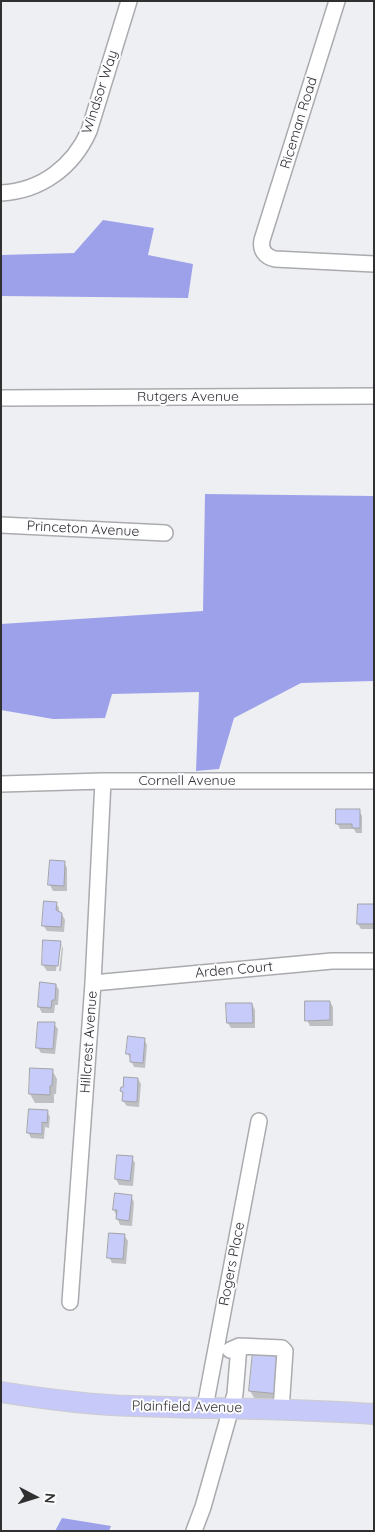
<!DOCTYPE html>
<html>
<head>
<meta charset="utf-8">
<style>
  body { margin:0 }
  #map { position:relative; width:375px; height:1532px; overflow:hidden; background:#eeeff3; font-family:Quicksand,sans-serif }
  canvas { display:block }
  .frame { position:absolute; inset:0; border:2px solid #303031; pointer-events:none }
  .north { position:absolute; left:10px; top:1472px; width:50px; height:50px; -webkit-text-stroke:4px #fcfcff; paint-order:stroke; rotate:95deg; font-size:14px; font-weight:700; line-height:20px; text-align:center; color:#303031 }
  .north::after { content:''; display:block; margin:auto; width:18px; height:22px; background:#303031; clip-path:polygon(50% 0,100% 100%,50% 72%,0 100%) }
</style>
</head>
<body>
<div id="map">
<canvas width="375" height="1532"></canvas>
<div class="frame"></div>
<div class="north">N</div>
</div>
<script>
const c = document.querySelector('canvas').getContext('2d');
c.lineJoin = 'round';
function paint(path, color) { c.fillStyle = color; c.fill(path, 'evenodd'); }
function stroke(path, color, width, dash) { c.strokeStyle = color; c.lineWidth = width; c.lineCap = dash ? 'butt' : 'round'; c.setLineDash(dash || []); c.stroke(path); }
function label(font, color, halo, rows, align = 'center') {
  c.font = font + ' Quicksand,sans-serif'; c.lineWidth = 4; c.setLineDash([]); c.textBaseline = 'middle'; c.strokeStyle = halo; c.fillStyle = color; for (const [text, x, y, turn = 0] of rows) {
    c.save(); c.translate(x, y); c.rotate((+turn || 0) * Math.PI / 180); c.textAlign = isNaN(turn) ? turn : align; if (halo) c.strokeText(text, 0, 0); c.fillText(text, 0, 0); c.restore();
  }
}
const forest = new Path2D(`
  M103,220L154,228L148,255L193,264L188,298L1,296V255L74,253Z
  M205,494L374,496V681L301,683L234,718L219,769L196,771L199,692L112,694L105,718L53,719L1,710V624L203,611Z
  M62,1518L111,1526L109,1531H55Z`);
const shadow = new Path2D(`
  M359,811L362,816V833H356L354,829H340L337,823Z
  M64,862L67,868V891H53L50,885Z
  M56,903L59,908V913L62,914L65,920L64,932L47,931L43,925Z
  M374,905V929H361L358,924Z
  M60,942L63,948L61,971H59L62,946H59L56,971H47L43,965Z
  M41,984L56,985L59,990L58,1005H55L54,1013H42L39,1007Z
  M330,1002L333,1007V1026H310L307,1020Z
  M252,1004L255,1010V1028H231L228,1023Z
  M54,1024L58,1029L55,1054L41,1053L38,1048Z
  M144,1039L147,1045L145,1068L134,1067L128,1054Z
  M52,1070L57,1079L56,1094H54V1103H35L30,1094Z
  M138,1079L141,1084L139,1107L127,1106L123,1101L124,1095L121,1091Z
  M47,1111L50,1117L49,1128L45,1127L44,1139L31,1138L28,1132Z
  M132,1158L135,1163L133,1186L119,1185L116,1179Z
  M131,1196L134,1202L132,1226L120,1225L114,1210Z
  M124,1235L128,1241L126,1264L112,1263L109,1257Z
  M254,1352L283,1402L255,1399L250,1391Z`);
const building = new Path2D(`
  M336,809H360V828H352V824H336Z
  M50,860L65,861L64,886L48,885Z
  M44,901L57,902L56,910L62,913L61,927L42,926Z
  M358,904H374V924H357Z
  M43,940L61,941L58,966L42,965Z
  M40,982L56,984L55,1000H52L51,1008L38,1007Z
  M305,1001H330V1020L305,1021Z
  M226,1003H252L253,1023H227Z
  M38,1022H55L53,1049L36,1048Z
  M128,1036L145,1038L143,1063L130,1062V1054H126Z
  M30,1068L53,1069L52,1086H50V1095L29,1094Z
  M124,1077L138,1078L137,1102L122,1101L123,1092L120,1091L121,1087H123Z
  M29,1109L48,1110L47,1123L42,1122V1134L27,1133Z
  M117,1155L133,1156L130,1181L115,1179Z
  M115,1193L132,1195L129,1221L116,1219L117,1210H113Z
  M109,1233L125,1234L123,1259L107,1258Z
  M253,1351L283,1353L279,1394L249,1391Z`);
const minor = new Path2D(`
  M337,1L262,240C260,250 265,257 275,259L374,264
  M1,193C41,191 73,167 89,131L129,1
  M1,398L374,396
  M1,525L165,533
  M1,784L103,781H374
  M93,983L332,961H374
  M70,1302L93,983L103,781
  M230,1350L239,1346L282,1348L285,1351L281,1410
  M205,1407L259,1121
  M194,1531L203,1507L235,1394L239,1346`);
const major = new Path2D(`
  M1,1392C45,1399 89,1405 134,1406C214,1409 294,1408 374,1414`);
const streetNames = [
  ["Windsor Way",100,92,-72],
  ["Riceman Road",299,123,-73],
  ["Rutgers Avenue",188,397],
  ["Princeton Avenue",83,529,3],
  ["Cornell Avenue",187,781],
  ["Arden Court",234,970,-5],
  ["Hillcrest Avenue",89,1042,-86],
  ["Rogers Place",232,1264,-79],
  ["Plainfield Avenue",187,1407,1]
];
paint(forest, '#9da1ea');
paint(shadow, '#0003');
paint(building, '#c7cbf9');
stroke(building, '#a3a4a8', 1);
stroke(minor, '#aaabae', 18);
stroke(major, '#cdcdce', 22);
stroke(minor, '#fff', 15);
stroke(major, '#c7c9f9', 20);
label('14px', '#303031', '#fcfcff', streetNames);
</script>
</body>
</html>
